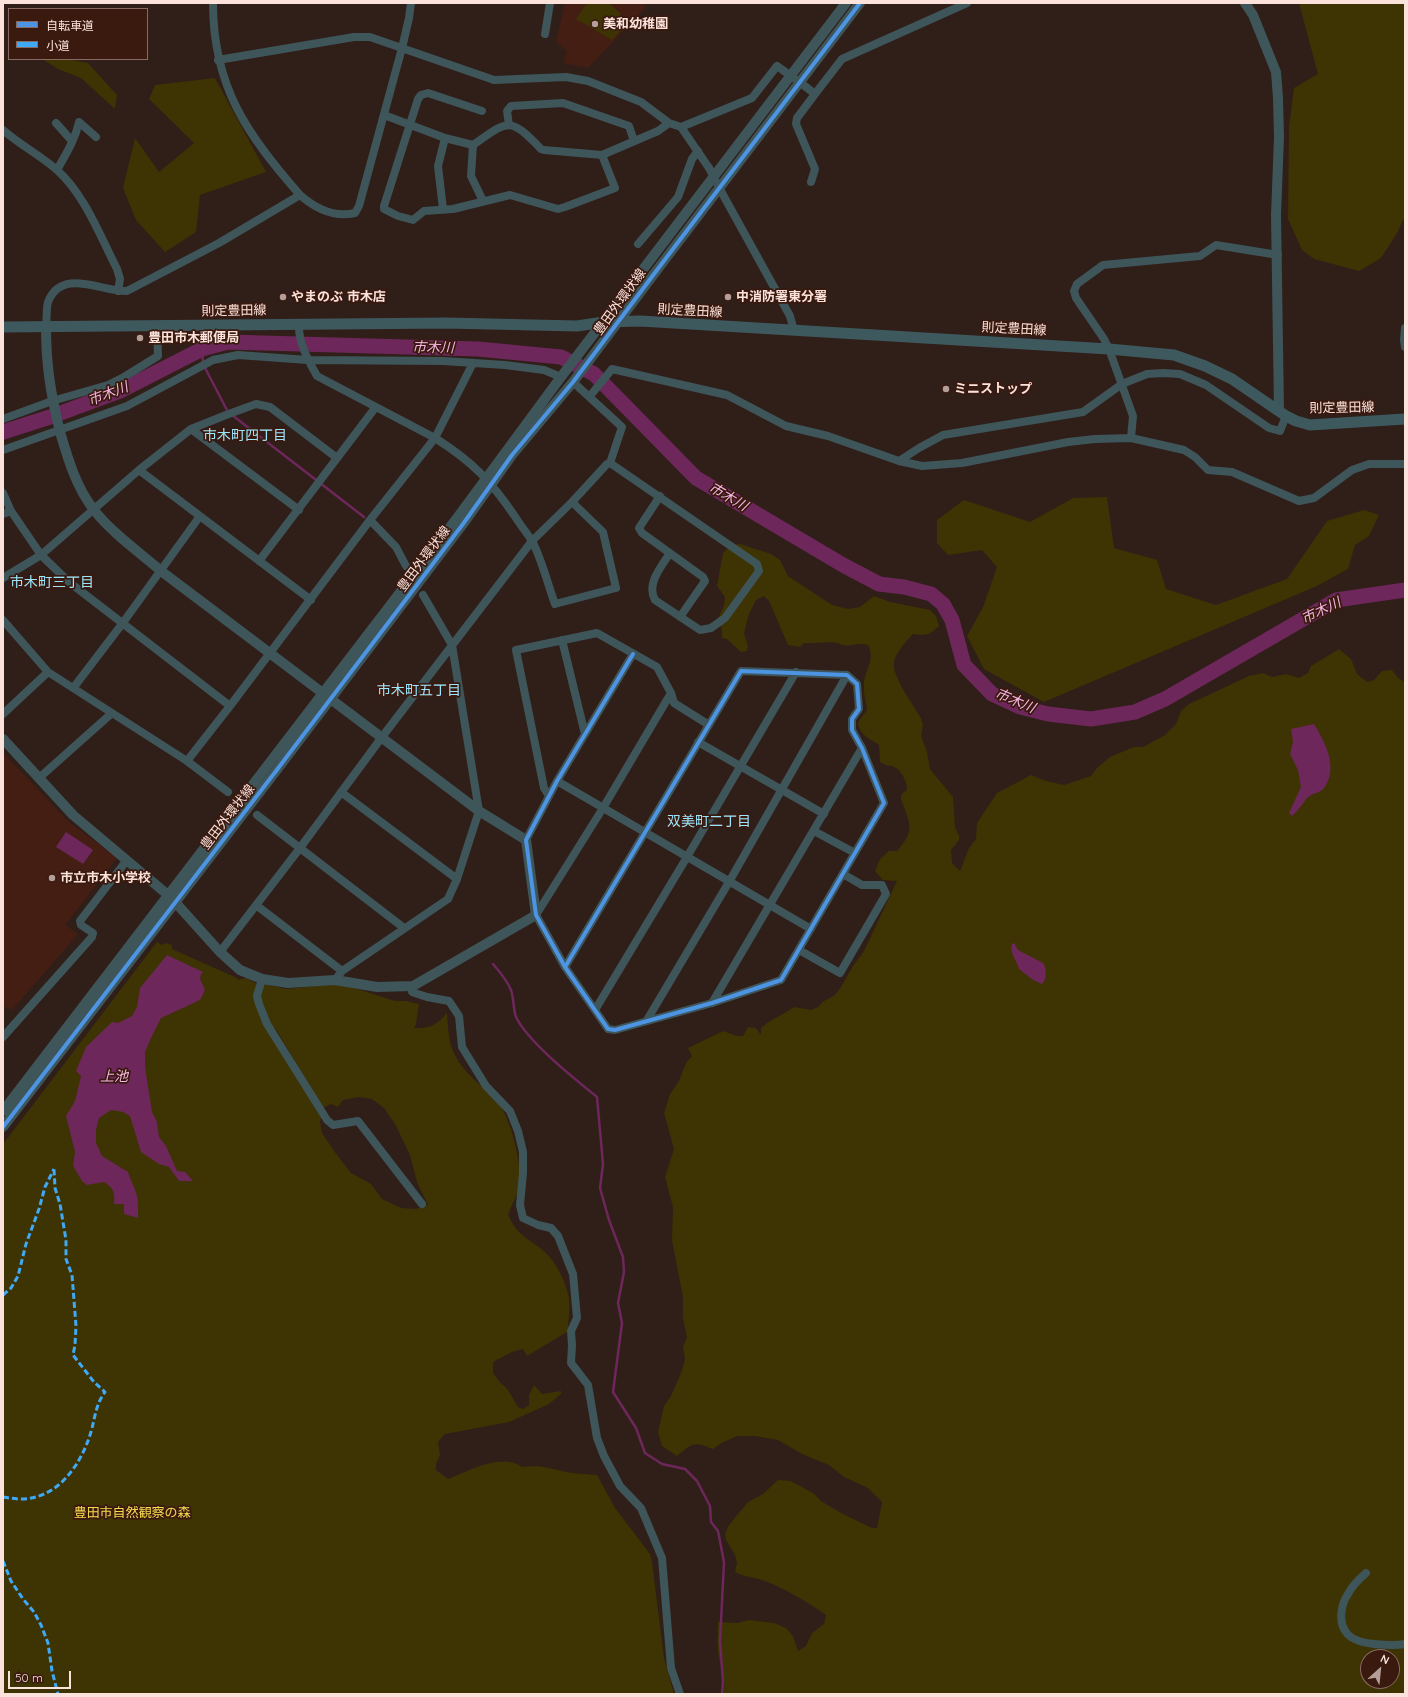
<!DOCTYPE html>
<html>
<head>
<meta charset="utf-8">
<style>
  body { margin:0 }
  #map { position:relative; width:1408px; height:1697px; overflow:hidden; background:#301e19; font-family:Quicksand,"Noto Sans JP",sans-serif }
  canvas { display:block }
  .frame { position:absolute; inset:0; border:4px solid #fbe3dc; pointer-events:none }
  .legend { position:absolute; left:8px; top:8px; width:140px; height:52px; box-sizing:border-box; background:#3a190f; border:1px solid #876a61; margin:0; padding:5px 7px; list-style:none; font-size:12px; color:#fbe3dc }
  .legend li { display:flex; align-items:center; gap:8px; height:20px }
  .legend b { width:20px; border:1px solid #876a61 }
  .north { position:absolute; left:1360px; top:1649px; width:40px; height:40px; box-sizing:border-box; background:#3a190f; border:1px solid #876a61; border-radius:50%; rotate:27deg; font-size:11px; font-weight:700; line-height:16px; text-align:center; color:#fbe3dc }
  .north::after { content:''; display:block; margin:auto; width:14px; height:18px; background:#b49e98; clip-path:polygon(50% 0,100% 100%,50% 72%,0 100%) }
  .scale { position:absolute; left:8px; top:1671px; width:63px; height:18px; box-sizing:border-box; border:2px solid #fbe3dc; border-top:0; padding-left:5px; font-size:12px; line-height:14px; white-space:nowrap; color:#fbe3dc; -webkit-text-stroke:3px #3a190f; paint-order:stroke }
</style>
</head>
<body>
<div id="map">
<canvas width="1408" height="1697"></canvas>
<div class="frame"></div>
<ul class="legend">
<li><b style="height:5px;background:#4d94e3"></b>自転車道</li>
<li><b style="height:5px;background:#3fa9f5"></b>小道</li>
</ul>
<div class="north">N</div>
<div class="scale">50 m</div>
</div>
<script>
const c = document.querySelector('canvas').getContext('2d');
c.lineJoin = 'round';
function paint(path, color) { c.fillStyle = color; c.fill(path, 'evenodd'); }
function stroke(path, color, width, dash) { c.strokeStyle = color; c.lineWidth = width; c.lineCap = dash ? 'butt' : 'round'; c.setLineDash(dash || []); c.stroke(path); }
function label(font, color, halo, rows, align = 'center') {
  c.font = font + ' Quicksand,"Noto Sans JP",sans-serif'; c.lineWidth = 3.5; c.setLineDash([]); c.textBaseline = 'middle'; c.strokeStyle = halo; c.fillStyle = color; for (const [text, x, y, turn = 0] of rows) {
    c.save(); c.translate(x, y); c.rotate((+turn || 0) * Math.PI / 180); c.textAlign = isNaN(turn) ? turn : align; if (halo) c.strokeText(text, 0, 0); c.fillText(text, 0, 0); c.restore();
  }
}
const built = new Path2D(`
  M565,3H642L646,7L588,68L563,63L567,52L556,41Z
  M5,755L68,821L117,858L65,925L78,934L12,1010L3,1006V756Z`);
const green = new Path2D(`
  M587,3H609L621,14L622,29L612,40L576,19Z
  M1299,3H1405V216L1396,235L1381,258L1359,271L1314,259L1302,250L1288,219L1289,127L1294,88L1318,74Z
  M42,59H67L88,63L117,95L115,109L81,78L58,69Z
  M215,78L266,172L200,195L196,232L165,252L136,220L123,188L135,138L159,172L194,143L149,99L155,85Z
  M1107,497L1114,548L1157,560L1166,589L1216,605L1287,579L1327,521L1364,510L1379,515L1369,536L1355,545L1348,569L1317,586L1044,702L984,669L967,636L983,607L997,567L982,550L948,555L937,543V520L964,500L1030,522L1073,498Z
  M740,544L771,554L780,560L788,576L832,605L848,609L860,607L874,596L890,602L930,610L936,616L939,626C929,635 927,636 913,634C907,640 895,654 894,662C891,675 914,706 921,718L923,725L921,736L927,752L930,769L953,797L955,827L959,836V840L951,850L952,863L960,871L969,848L976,839L977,823L997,793L1031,775L1046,781L1064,785L1091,776L1097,768L1110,757L1134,747H1143L1165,735L1176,724L1181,711L1189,704L1249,676L1263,673L1272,677L1286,674L1299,678L1308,673L1311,666L1339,649L1351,659L1357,674L1367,682L1374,680L1382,671L1392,670L1398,678L1405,682V1694H723C728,1676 719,1667 718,1651C717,1642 718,1632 718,1622L737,1623L749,1620L774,1623L786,1628L793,1636L798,1651L806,1646L812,1633L824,1624L826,1615C807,1602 785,1588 762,1580C753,1577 744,1577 735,1572L737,1563L735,1555L726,1540L725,1534L729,1525L748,1502L763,1494L778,1480L791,1481L813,1493L821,1501L843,1514L872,1528H877L882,1502L868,1488L844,1477L829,1465L802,1454L778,1440L755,1436H738L723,1442L713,1449C693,1441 693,1443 677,1456L662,1446L658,1432L664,1406L671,1396L681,1373L685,1359L683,1346L687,1338L683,1318V1297L672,1240L673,1207L665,1177L674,1149L664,1113L670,1094L679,1081L686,1063L692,1056L688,1048L723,1031L737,1036H743L748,1027L756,1028L761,1035V1028C771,1019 783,1015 794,1007L811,1010L818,1007L824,1001L834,996L841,987L853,966L864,951L897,881L883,880L875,871L880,859L889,851H897C916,829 910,825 901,799V795L907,789C907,782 902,772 896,768C891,765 885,766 880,762L879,745C869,738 859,735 858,722L867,710C866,702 863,693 864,685C864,670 876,661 868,645C859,642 851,647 843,645C841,645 839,643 837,643C829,641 813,644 804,643L800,647L788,645L769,601L764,596L756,600L749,614L744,633L748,646L747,651L741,652L727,639L722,638V630L718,619L724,605L725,597L717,586L723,553L731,545ZM1368,1657H1392V1681H1368Z
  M157,942L162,945L165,943L172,945V949L237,978V980L246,978L257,984L255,1003L262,1018L321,1118L320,1121L322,1133L334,1151L351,1173L371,1184L382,1199L401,1208L416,1209L428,1205L417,1182L410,1155L395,1124L384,1108L372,1099L358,1097L343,1100L338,1107L331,1104L323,1108L277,1031C266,1020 253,999 264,984L286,989L336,984L348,986L395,1001H406L419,1004L416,1024L414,1028C429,1029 437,1025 447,1013C448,1027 448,1042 455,1055C463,1073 482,1085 496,1100C511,1117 521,1161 520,1184C519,1192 511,1206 508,1215C519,1238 528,1237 545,1252C557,1263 566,1282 569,1298C570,1309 569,1321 567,1332L527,1356L523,1349L512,1352L493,1362V1373L499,1381L508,1390L518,1407L523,1409L529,1405V1395L534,1385L542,1394L561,1391V1394L549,1404L509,1422L445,1434L438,1442L440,1455L436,1464V1470L448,1479C468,1471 502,1452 522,1467C538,1465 546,1467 562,1471C573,1474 586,1474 597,1475L615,1508L650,1554L652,1562L664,1658L674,1694H3V1144Z`);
const water = new Path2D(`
  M1314,724C1325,742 1339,768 1324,788C1320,793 1313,793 1308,797C1303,803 1298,811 1292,816L1289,813L1301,787L1298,770L1290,754L1293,742L1291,729Z
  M66,832L93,850L83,864L56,847Z
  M1014,943L1018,950L1043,963C1047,969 1047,979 1042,984L1033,980L1019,969C1017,960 1009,954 1012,944Z
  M167,955L203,972L201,974L200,979L205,990L200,1000L161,1018L151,1038L145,1052V1067L152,1112L157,1122L159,1137L166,1146L177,1171L185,1172L193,1181H179L169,1167L159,1164L141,1152L130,1116L123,1112L111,1110L99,1118L96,1130V1143L102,1156L128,1172C130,1180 134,1185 136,1193C139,1201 138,1209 138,1218L124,1214V1204H114C115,1193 114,1188 104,1182L87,1185L82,1181L73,1166L75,1152L66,1116L75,1101L81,1076L76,1071L86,1047L112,1022L118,1023L132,1016L137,1007L140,988Z`);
const stream = new Path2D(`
  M202,349L203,364L228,412
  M232,415L364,517
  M493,964C500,972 507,980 511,990C514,998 513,1009 516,1017C528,1042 575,1079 597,1097L603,1164L600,1188L609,1220L623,1257L624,1272L618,1303L622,1323L613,1392L636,1428L645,1453L662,1464L685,1469L697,1481L710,1506L711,1522L718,1531L724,1562L720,1641L723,1682L722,1694`);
const river = new Path2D(`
  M3,432L50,417L120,391L202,349L228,342L478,349L561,357L594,374L696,478L843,565L879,584L904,587L931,594L943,604L952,620L964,665L992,694L1020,707L1048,714L1091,719L1135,712L1165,699L1336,600L1405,590`);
const minor = new Path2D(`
  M213,3C213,86 247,135 300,195
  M545,34L550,3
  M218,60L354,37H370L494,80L566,77L588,81L641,102L669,123L681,127L709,168
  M806,87L815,94L842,59L967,3
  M482,111L428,93L421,95L418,99L384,206V209L398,216L413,220L424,211L453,209L510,195L558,209L565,207L615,188L602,155
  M384,115L445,138L473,145C509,120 509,116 541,149L544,150L602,155L658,131L669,123
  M56,123L72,141
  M509,125L507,111L511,106L563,103L629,126L634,141
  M681,127L752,98L777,66L784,71
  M3,130C20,145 40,155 57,170C85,195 100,236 117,269L120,279L118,291
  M473,145L471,176L483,201
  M57,170C66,154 75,140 79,122L96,137
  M811,182L815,169L796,124L797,118L815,94
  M722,193L790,316L794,331
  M443,209L438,166L445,138
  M638,244L678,197L692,159L698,151
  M299,324C298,342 308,360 317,376L435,438C473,462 491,481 516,518C521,526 527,533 532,541C541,557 548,585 555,604L616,588L603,532L572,502
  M46,327C47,320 46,310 48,302C62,267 102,292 127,291L219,243L300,195C316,209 334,218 355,213L359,206L402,48L409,18L411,3
  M1405,328L1404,340L1405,347
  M590,396L612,369L727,395L786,426L828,436L899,461L922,466L962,463L1068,442L1095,439L1131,438L1184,450L1195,457L1208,470L1232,472L1299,501L1314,498L1352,470L1369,464H1405
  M3,419L52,401L108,385L124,377L158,356L157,327
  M191,429L299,510
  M1131,438L1133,416L1109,349L1104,339L1076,298L1074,291L1077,284L1103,265L1200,256L1216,245L1278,255
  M3,450L127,406L213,360L238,355L308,360L443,361L505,365L544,370L561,377
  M899,461L919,448L943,435L1083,412L1122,384L1147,374L1163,373L1180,374L1206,385L1269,428L1280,431L1286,416
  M610,463L757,564L759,571L725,618L711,628L700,630L655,600C646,584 661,567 670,553
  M139,470L311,600
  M3,493L11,511L41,555L69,582L230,706
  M660,496L639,528L642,533L703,577L705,581L680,617
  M3,514L11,511
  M370,520L396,547L406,566
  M259,561L375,408
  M3,578L41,555L139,470L191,429L226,415L256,404L270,407L337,458
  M3,620L48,672L187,761L228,792
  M562,640L585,734
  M74,687L122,624L200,516
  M3,714L48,672
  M698,742L824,814
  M187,761L230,706L370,520L435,438L473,363
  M39,778L112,713
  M557,781L811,929
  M341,792L457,879
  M549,796L544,788L516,650L597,633L657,667L671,693L674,703L709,725
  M257,815L404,928
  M814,831L855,853
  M526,840L557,781L633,654
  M256,905L342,971
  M799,950L840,973L886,894L882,885H862L843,874
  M220,952L300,848L382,737L532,541L572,502L607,464L610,463L622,427L573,382
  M565,967L741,671L847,675L857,684L859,709L852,719V730L862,748L884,803L781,980L712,1003L615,1030L608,1029L565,967L536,915L603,808L671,693
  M262,979L257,996L259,1004L267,1024L327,1120L333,1125L358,1121L422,1204
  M335,980L342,971L448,899L457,879L479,811L452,645L423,595
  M413,986L412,992L427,997L449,1001L459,1016L462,1047L486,1086L510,1111L518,1131L523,1152V1173L520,1205L523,1218L538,1225L551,1228L558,1236L573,1274L577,1318L571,1331L572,1345L571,1363L588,1385L597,1438L604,1456L620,1486L641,1508L662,1558L671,1668L680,1694
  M712,1003L862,748
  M595,1010L687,857L796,672
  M647,1020L729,882L847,675
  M3,1037L92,937L93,933L81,925L80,921L127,860
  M1366,1573C1359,1579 1352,1586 1348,1594C1341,1604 1338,1622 1346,1632C1351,1640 1365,1643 1374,1644C1384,1645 1395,1646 1405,1644`);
const tertiary = new Path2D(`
  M1245,3L1253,15L1276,72L1278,98L1279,137L1276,215L1279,411
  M46,327C46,366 51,395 60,432C68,459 76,487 94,510C112,533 138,551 161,571L479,811L526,840L536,915L413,986L377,987L335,980L288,983L262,979L240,970L220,952L175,902
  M3,739L73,815L168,895
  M3,1111L457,518L561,377L846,3
  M3,1127L276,771L463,524L512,455L573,382L657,270L860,3`);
const secondary = new Path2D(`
  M3,327L447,323L577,326L604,322L640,321L1109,349L1174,355L1205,366L1232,379L1286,416L1296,421L1310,425L1405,419`);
const minorBridge = new Path2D(`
  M784,71L806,87
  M709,168L722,193`);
const quiet = new Path2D(`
  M3,1295L11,1288L18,1276L26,1244L39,1209L45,1187L54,1169
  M3,1497C9,1498 15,1499 21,1499C57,1499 80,1466 90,1435C95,1420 95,1405 105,1392L94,1382L73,1355L75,1345L76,1326L72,1275L66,1259V1240L60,1204L55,1188L54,1169
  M3,1561L11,1581L23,1599L34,1612L41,1625L48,1643L52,1671L58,1694`);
const cycleway = new Path2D(`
  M565,967L741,671L847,675L857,684L859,709L852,719V730L862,748L884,803L781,980L712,1003L615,1030L608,1029L565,967L536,915L526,840L557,781L633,654
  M3,1127L276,771L463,524L512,455L573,382L657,270L860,3`);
const markers = [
  [595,24,4,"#b49e98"],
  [283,297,4,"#b49e98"],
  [728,297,4,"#b49e98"],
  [140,338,4,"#b49e98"],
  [946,389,4,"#b49e98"],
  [52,878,4,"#b49e98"]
];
const poiNames = [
  ["美和幼稚園",603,24],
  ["やまのぶ 市木店",291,297],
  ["中消防署東分署",736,297],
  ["豊田市木郵便局",148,338],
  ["ミニストップ",954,389],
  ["市立市木小学校",60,878]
];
const streetNames = [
  ["豊田外環状線",620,302,-54],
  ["則定豊田線",234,311,-1],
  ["則定豊田線",690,311,3],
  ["則定豊田線",1014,329,3],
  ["則定豊田線",1342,408,-1],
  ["豊田外環状線",424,559,-53],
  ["豊田外環状線",228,817,-52]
];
const parkNames = [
  ["豊田市自然観察の森",132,1513]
];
const waterNames = [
  ["市木川",433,348,1],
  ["市木川",108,394,-21],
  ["市木川",728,497,30],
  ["市木川",1321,611,-26],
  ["市木川",1015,701,23],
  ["上池",114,1077]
];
const neighbourhoodNames = [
  ["市木町四丁目",245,436],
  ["市木町三丁目",52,583],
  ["市木町五丁目",419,691],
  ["双美町二丁目",709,822]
];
paint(built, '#441e13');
paint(green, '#3e3303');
paint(water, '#6d275b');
stroke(stream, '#6d275b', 2.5);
stroke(river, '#6d275b', 15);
stroke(minor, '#3e555a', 8);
stroke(tertiary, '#3e555a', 10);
stroke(secondary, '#3e595e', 11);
stroke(minorBridge, '#3e555a', 8);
stroke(quiet, '#3fa9f5', 3, [6, 3]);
stroke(cycleway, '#4d94e3', 4);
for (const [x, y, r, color] of markers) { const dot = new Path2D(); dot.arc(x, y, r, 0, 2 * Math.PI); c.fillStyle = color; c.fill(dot); stroke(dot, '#3a190f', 1.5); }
label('bold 13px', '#fbe3dc', '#3a190f', poiNames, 'left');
label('13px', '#fbe3dc', '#3a190f', streetNames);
label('13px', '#f7db4f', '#3a190f', parkNames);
label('italic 14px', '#f6b6e3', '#3a190f', waterNames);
label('14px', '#9be6fc', '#3a190f', neighbourhoodNames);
</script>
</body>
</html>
